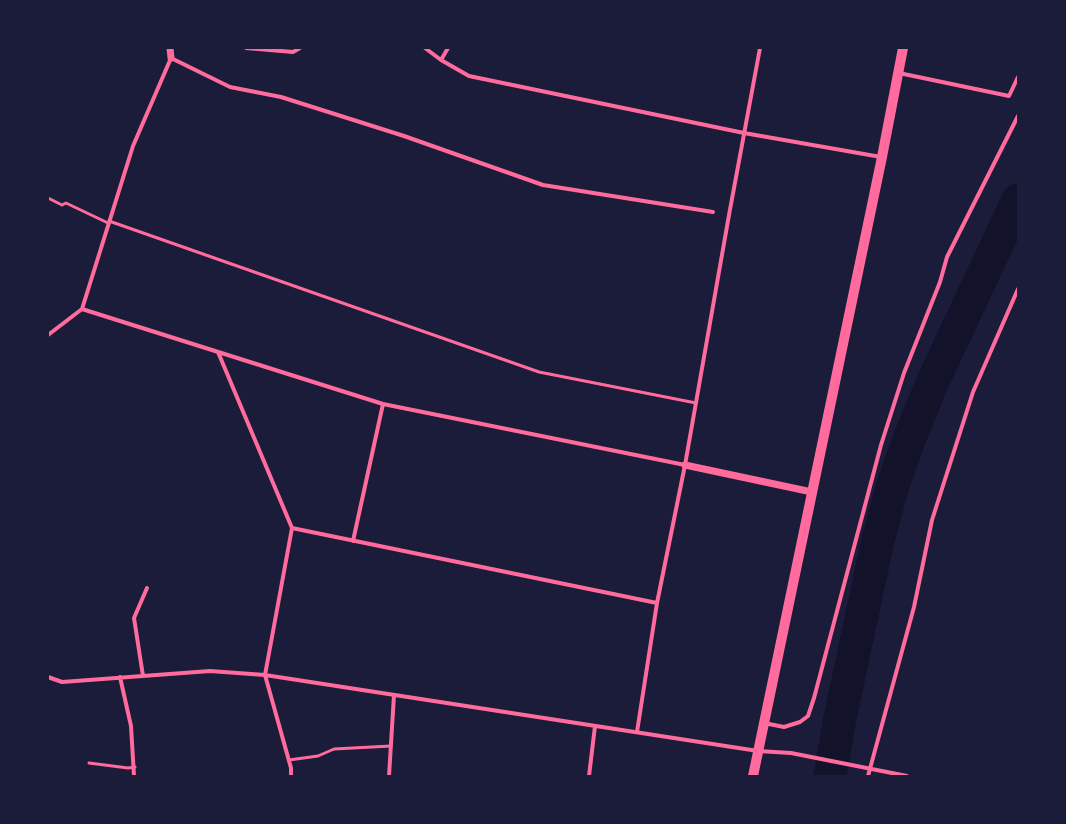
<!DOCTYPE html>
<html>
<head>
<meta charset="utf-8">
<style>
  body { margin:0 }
  #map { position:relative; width:1066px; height:824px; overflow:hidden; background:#1b1b3a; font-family:"Titillium Web",sans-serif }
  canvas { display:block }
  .frame { position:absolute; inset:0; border:49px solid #1b1b3a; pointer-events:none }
</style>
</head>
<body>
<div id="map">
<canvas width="1066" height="824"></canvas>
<div class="frame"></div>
</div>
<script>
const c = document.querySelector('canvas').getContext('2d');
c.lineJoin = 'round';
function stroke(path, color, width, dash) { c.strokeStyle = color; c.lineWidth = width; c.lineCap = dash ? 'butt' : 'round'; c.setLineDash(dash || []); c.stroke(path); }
const river = new Path2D(`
  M830,776L840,718L878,540L893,485L910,437L933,381L1018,200`);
const service = new Path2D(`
  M48,198L62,205L66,203L108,223
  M109,221L539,372L696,403
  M289,760L318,756L334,749L391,746
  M89,763L128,768L135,767`);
const minor = new Path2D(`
  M246,48L293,52L300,48
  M425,48L441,60L469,76L744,133L881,157
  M441,60L448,48
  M899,73L1009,96L1018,77
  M82,309L383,404L685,465
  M48,335L82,309L133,146L171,58L230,87L281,97L404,136L543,185L713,212
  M218,352L292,528L265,675L291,768V776
  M292,528L657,603
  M353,541L383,404
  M143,676L134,618L147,588
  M48,677L62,682L210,671L265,675L758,751L791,753L907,776
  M120,677L131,726L134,776
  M764,723L784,727L800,722L808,716L814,698L881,445L904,373L940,282L947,257L1018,116
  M637,732L657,603L685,465L729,215L760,48
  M389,776L394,695
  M589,776L595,726
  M868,776L914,607L932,520L973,392L1018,289`);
const tertiary = new Path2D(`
  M170,48L171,58
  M685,465L812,492`);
const primary = new Path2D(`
  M753,776L882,157L903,48`);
stroke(river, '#12122b', 33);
stroke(service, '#ff6b9d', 3);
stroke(minor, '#ff6b9d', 4);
stroke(tertiary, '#ff6b9d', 7);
stroke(primary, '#ff6b9d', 10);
</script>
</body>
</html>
